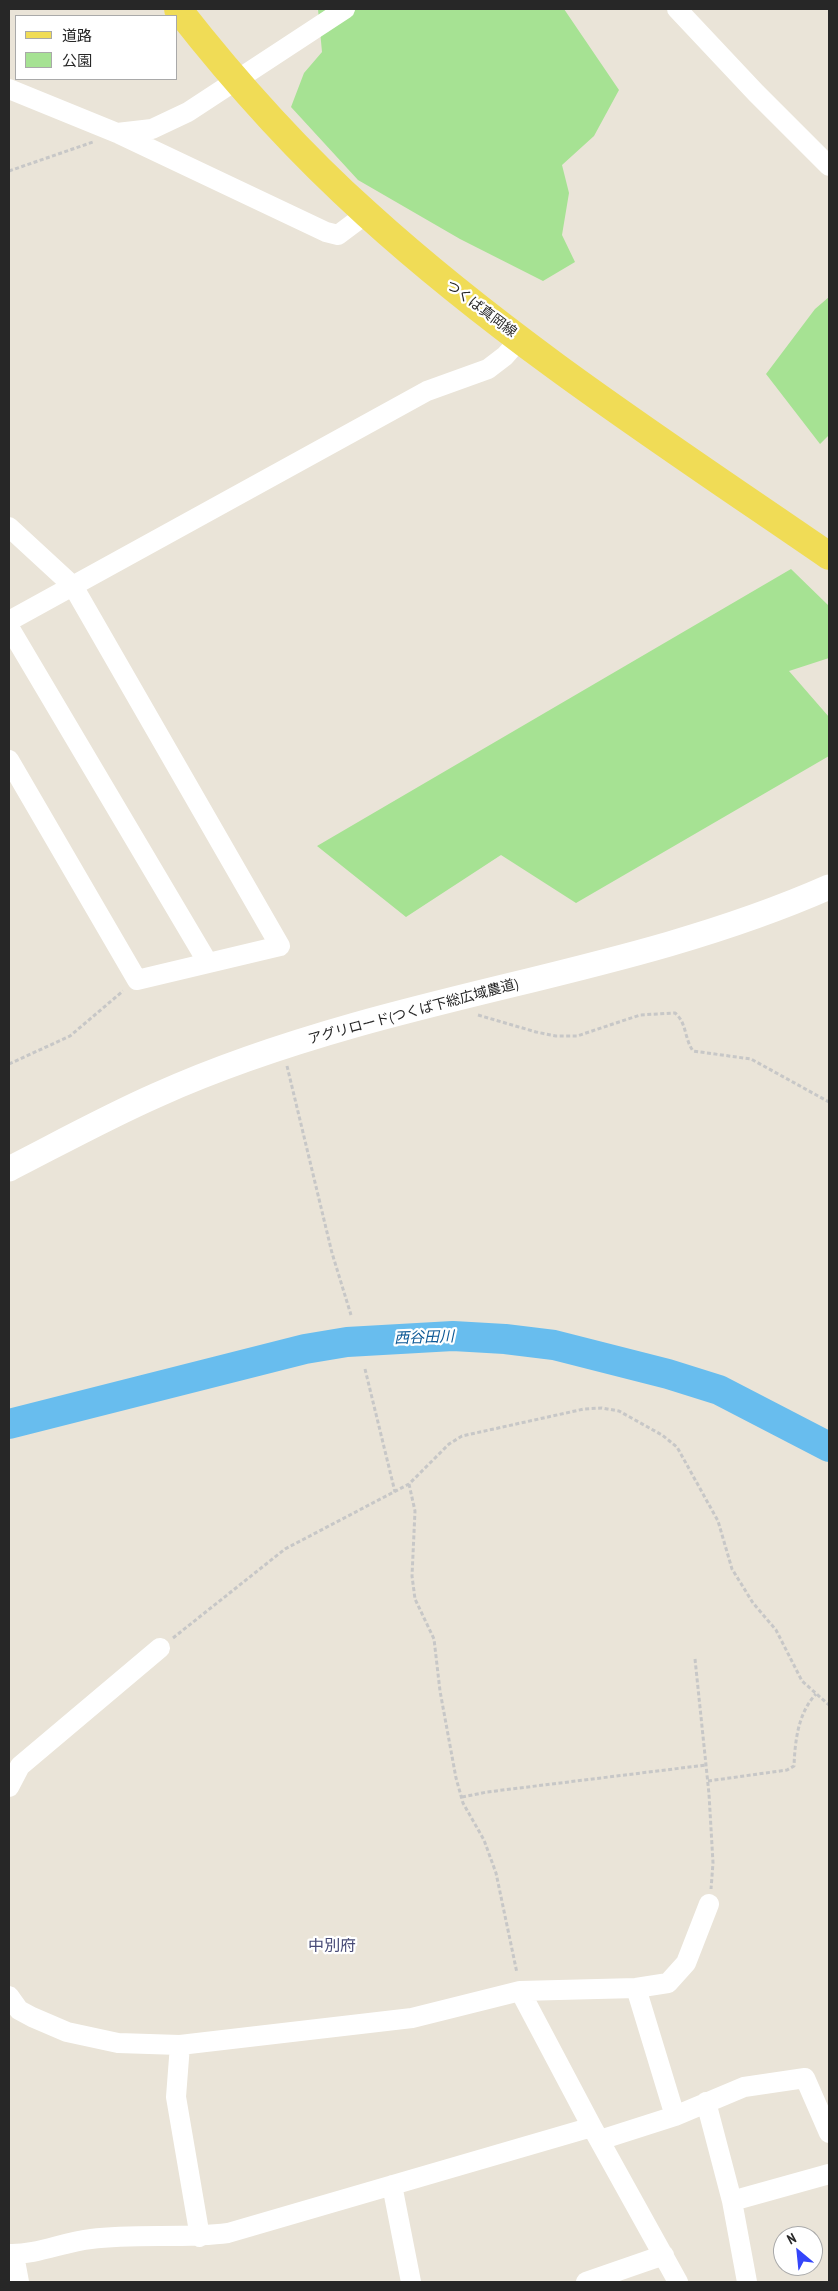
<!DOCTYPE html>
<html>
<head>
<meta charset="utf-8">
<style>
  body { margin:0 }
  #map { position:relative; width:838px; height:2291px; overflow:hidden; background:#eae4d8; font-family:"PT Sans Narrow","Noto Sans JP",sans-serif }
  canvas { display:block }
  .frame { position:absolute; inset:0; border:10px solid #272727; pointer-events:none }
  .legend { position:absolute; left:15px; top:15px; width:162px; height:65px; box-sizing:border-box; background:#fff; border:1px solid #a9a9a9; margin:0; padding:6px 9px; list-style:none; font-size:15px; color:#272727 }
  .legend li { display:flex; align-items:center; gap:10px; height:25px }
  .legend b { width:25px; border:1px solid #a9a9a9 }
  .north { position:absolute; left:773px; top:2226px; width:50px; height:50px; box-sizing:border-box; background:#fff; border:1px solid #a9a9a9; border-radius:50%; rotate:332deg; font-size:14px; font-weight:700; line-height:20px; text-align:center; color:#272727 }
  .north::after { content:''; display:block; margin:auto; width:18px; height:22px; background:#3445fa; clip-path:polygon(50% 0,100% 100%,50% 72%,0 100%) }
</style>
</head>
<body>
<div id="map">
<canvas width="838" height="2291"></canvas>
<div class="frame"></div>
<ul class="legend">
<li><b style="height:6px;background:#f0dc56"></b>道路</li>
<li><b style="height:14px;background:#a6e293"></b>公園</li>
</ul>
<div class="north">N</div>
</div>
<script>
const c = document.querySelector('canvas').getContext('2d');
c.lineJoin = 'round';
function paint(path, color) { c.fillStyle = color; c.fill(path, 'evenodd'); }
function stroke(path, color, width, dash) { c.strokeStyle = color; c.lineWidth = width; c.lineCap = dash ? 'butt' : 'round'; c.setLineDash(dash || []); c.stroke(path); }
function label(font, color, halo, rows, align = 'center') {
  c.font = font + ' "PT Sans Narrow","Noto Sans JP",sans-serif'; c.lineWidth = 4.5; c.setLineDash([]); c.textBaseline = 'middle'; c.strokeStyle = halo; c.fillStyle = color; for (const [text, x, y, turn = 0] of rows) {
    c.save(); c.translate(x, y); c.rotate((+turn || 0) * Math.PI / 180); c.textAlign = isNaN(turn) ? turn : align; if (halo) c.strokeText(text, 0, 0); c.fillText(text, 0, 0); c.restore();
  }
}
const green = new Path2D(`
  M318,9H564L619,90L594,136L562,165L569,193L562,235L575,262L543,281L460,239L358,180L291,107L304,73L322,52Z
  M829,297V435L820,444L766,374L815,309Z
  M791,569L829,606V658L789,671L829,717V756L576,903L501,855L406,917L317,846Z`);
const river = new Path2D(`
  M9,1424L305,1349L347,1342L453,1336L505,1339L554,1345L668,1374L719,1390L829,1447`);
const path = new Path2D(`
  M9,171L93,142
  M478,1015L536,1032L556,1036H577L640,1015L675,1013C687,1023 684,1038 693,1051L751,1059L829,1102
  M9,1064L70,1036L123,991
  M287,1066L332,1253L351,1315
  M365,1369L395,1492
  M409,1484L415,1511L412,1576L415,1599L434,1639L440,1691L456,1778L463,1803L484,1840L496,1873L517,1973
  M173,1638L285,1549L409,1484L449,1444L462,1436L584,1409L602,1408L619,1411L662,1435L677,1447L718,1521L732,1569L753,1603L776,1630L802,1681L829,1705
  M695,1659L709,1794L713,1863L711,1889
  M708,1781L787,1770L794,1766C795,1741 798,1713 816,1694
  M462,1797L487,1792L706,1765`);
const minor = new Path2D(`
  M677,9L756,93L829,166
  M9,89L117,133L326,232L338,235L366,214
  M117,133L152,129L188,112L345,9
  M9,527L73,586L280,946L137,980L9,760
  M9,621L427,391L488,369L505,356L520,339
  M9,627L208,963
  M9,1787L20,1766L160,1648
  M636,1988L675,2116
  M520,1991L592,2127L678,2282
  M9,1996L19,2010L32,2017L67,2032L118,2043L180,2045L412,2018L520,1991L636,1988L668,1983L686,1963L709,1904
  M180,2045L176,2097L200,2237
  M706,2102L732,2201L747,2282
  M600,2140L675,2116L744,2087L805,2078L829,2133
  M392,2185L411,2282
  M732,2201L829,2174
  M9,2254C36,2255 64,2242 91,2239C137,2233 183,2239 228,2233L592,2127
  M14,2255L19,2282
  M586,2282L664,2255`);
const tertiary = new Path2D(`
  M9,1169C58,1144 107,1117 157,1095C221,1066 288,1044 355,1025C514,980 677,954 829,887`);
const primary = new Path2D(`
  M178,9C235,82 298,152 367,214C509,343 672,448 829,556`);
const streetNames = [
  ["つくば真岡線",481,309,37],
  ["アグリロード(つくば下総広域農道)",413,1012,-15]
];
const waterNames = [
  ["西谷田川",424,1338,-2]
];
const quarterNames = [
  ["中別府",332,1946]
];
paint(green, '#a6e293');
stroke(river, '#68bdee', 30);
stroke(path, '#c7c7c7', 3, [4, 2.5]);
stroke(minor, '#fff', 20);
stroke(tertiary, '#fff', 25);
stroke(primary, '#f0dc56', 28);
label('14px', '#272727', '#fff', streetNames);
label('italic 15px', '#0c5895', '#fff', waterNames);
label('16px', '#484b77', '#fff', quarterNames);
</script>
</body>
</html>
